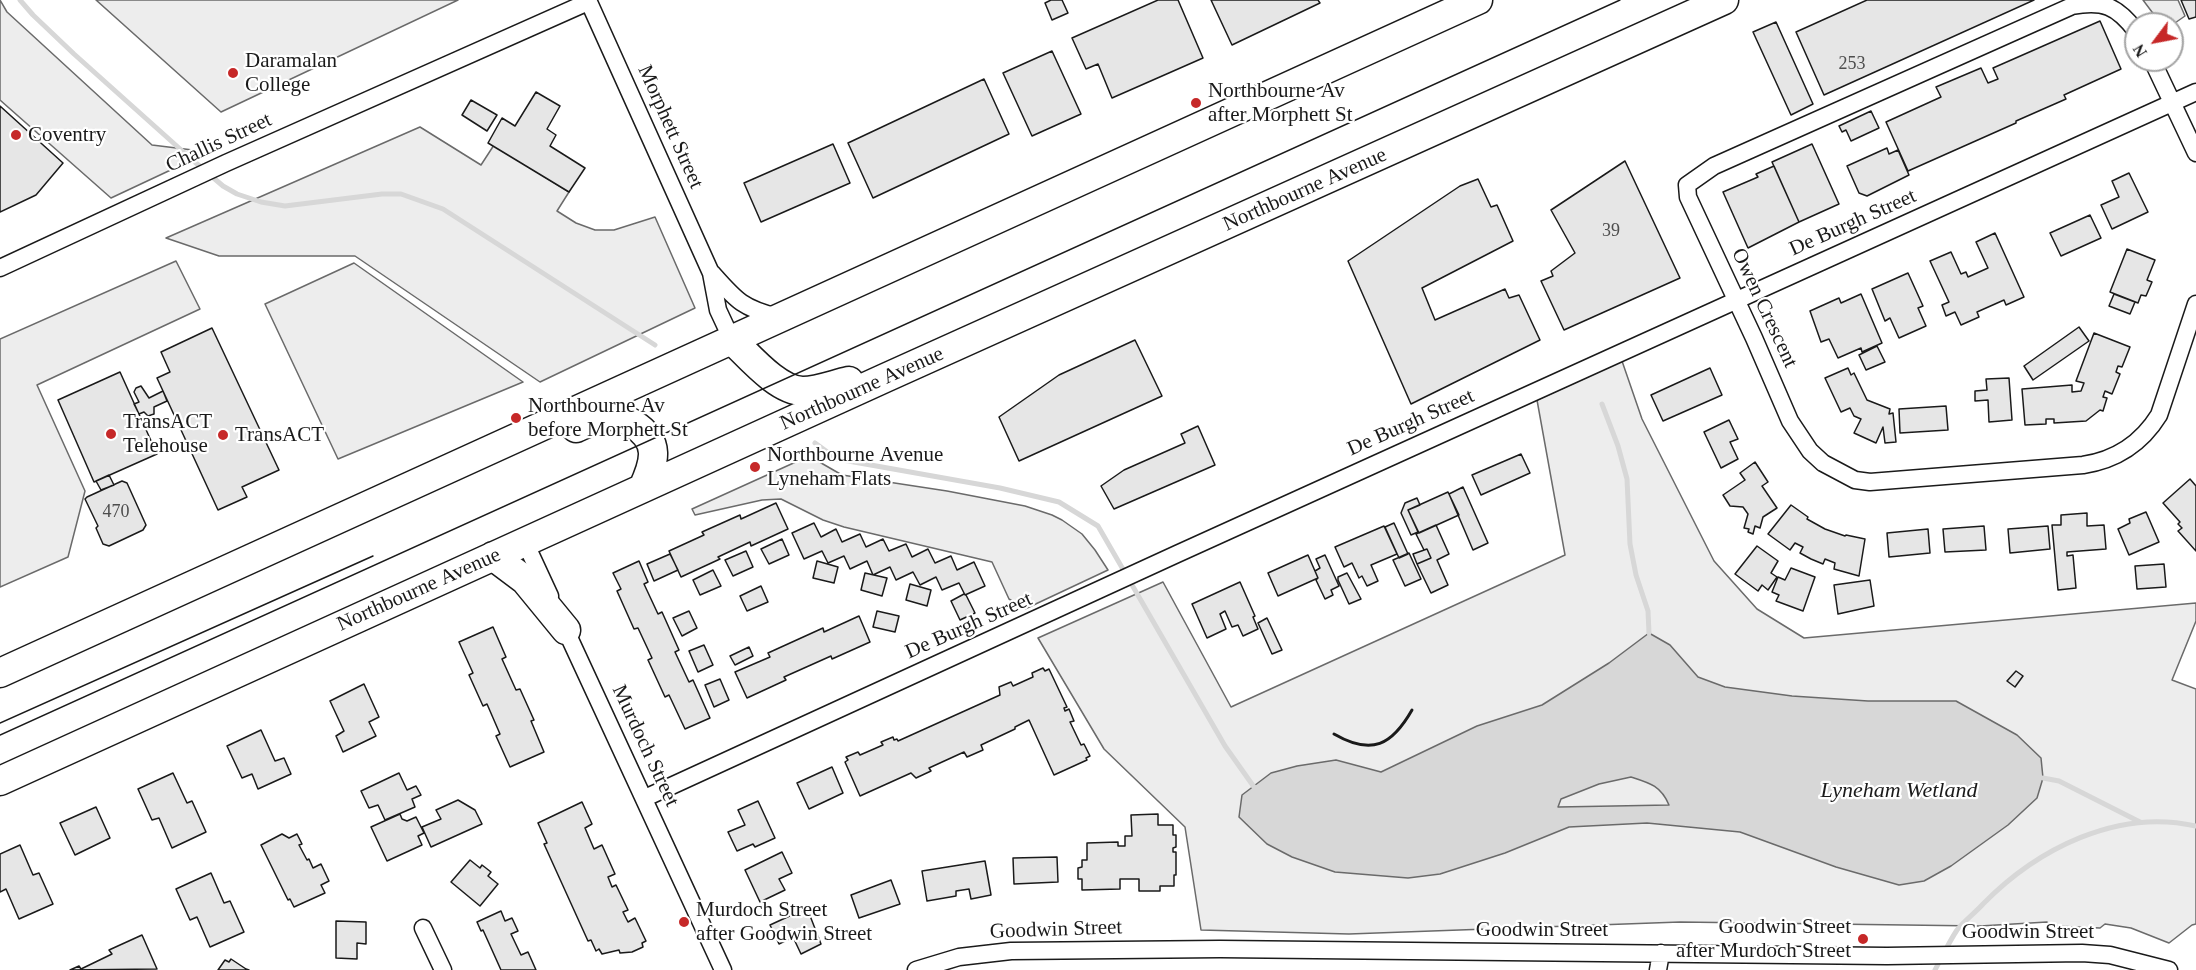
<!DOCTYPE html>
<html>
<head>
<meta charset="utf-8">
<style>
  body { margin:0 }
  #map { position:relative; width:2196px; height:970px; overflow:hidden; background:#fff; font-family:"Times New Roman",serif }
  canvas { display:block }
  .north { position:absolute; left:2124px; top:12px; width:60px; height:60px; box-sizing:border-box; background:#fff; border:2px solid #a3a3a3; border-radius:50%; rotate:238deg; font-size:16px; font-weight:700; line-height:24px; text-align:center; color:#1a1a1a }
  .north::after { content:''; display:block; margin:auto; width:21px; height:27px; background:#c62828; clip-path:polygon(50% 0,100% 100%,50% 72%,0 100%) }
</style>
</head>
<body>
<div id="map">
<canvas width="2196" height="970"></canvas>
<div class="north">N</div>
</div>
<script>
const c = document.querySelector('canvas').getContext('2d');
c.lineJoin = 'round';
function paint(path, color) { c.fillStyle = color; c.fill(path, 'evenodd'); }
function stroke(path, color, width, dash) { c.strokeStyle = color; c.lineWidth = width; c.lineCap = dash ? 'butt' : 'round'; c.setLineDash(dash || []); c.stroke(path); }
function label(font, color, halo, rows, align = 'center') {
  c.font = font + ' "Times New Roman",serif'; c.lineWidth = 4.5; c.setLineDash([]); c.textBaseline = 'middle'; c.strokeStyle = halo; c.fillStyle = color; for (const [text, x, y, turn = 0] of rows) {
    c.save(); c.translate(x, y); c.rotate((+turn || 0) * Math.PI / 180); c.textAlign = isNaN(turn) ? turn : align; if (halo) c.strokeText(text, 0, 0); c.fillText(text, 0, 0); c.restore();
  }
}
const built = new Path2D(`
  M0,0L7,12L152,145L209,152L111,198L0,100Z
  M96,0H458L221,112Z
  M2143,0H2178L2185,16L2172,25L2161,24Z
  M420,127L481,165L494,145L569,192L557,211L576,223L595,230H614L655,217L695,308L540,382L355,256H219L166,238Z
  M176,261L200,309L37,385L85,491L68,557L0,587V339Z
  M354,263L523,382L338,459L265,304Z
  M1622,361L1642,419L1714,561L1757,609L1804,638L2196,603V621L2172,680L2196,689V924L2192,925L2169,943L2131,928L2105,924L2100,928L2053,926L2047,922L1980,926L1680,922L1349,934L1201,930L1185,827L1104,749L1038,638L1163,582L1231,707L1565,555L1537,400Z
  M809,456L842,475L947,491L1025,506L1052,515L1062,520L1082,534L1095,550L1108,570L1025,609L1009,599L992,562L844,527L823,520L781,499L762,500L695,515L692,509Z`);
const water = new Path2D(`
  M1649,633L1670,645L1698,677L1725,687L1792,696L1868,701H1956L2017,735L2041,758L2043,778L2037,798L2008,825L1951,866L1924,881L1899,885L1836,867L1740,832L1647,823L1569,827L1505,853L1440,874L1408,878L1335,872L1292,857L1267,844L1239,817L1242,795L1271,773L1297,766L1336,760L1381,772L1477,726L1542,705L1609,663ZM1631,777C1650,783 1661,786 1669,805L1558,807L1561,799L1599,784Z`);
const stream = new Path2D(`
  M20,0L33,15L74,54L189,157L223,186L237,194L261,202L285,206L382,194H401L443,209L655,345
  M1602,404L1618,446L1627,479L1630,544L1636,575L1648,611L1649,633
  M815,443L837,459L1000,488L1059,502L1098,526L1225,746L1254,787
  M2043,778L2059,781L2140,822
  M1935,970C1942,957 1949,942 1957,930C1964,921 1975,913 1983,904C2037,849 2117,808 2196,826`);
const building = new Path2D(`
  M1051,0H1062L1068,13L1052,20L1045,3Z
  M1158,0H1178L1203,58L1112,98L1098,64L1086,69L1072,38Z
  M1211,0H1318L1320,3L1232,45Z
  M1867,0H2034L1824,95L1796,32Z
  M2181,0H2196V17L2189,19Z
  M2100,21L2121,69L2064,95L2066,99L2016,121V123L1908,171L1886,122L1941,97L1936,87L1981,68L1988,83L1998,79L1993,68Z
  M1776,22L1813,104L1791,115L1753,32Z
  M1052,51L1081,114L1032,136L1003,73Z
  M984,79L1009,134L873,198L848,143Z
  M536,92L560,106L547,129L556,135L550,146L585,168L569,192L488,143L502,118L515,126Z
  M471,100L497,115L487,131L462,115Z
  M0,106L63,163L36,195L0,212Z
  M1871,111L1879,128L1851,141L1846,130L1842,132L1839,126Z
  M833,144L850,183L761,222L744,183Z
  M1812,144L1839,204L1799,222L1772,162Z
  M1887,148L1889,154L1898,150L1909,175L1867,196L1859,193L1847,166Z
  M1625,161L1680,278L1564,330L1541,281L1553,276L1551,271L1575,253L1551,210Z
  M1774,166L1799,222L1748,248L1723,192L1758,177L1756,174Z
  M2129,173L2148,212L2112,229L2101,205L2119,197L2112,181Z
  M1478,179L1491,207L1497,205L1513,241L1422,288L1435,320L1505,289L1509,298L1519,295L1540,340L1411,404L1348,261L1460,186Z
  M2090,215L2101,238L2061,256L2050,233Z
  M1995,233L2024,297L2006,305L2004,300L1977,312L1979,317L1961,325L1955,312L1946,316L1942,305L1949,302L1930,261L1951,252L1961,274L1966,272L1968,277L1988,268L1976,242Z
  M2127,249L2155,260L2147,280L2152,282L2146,296L2141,295L2138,303L2110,292Z
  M1908,273L1923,306L1918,308L1926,326L1899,338L1890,318L1885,321L1872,289Z
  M1861,294L1882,343L1862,352L1861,348L1838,358L1829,339L1821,342L1810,311L1839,298L1841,303Z
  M2114,294L2135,302L2130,314L2109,306Z
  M2079,327L2089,341L2033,380L2024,366Z
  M212,328L279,470L242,487L247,497L218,510L157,378L170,372L161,352Z
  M2094,333L2130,347L2122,367L2118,366L2116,372L2120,374L2112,394L2105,391L2103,397L2107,398L2103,411L2100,410L2086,421L2054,423V419H2046V424L2025,425L2022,389L2072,385V392L2081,391L2084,383L2076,381Z
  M1135,340L1162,396L1019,461L999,417L1059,375Z
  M1877,346L1885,362L1866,370L1859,355Z
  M1710,368L1722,395L1663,421L1651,395Z
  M1848,368L1851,375L1854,373L1867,400L1890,409L1889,414L1893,413L1896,442L1885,443L1883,427L1876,443L1854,433L1861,419L1854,416L1850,408L1841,412L1825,378Z
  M120,372L157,454L94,482L58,400Z
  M2009,378L2012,420L1989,422L1988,400L1975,401V391L1987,390L1986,379Z
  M141,386L149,398L163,391L167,401L154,407V414L148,416L144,412L139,414L134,404L139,402L134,392L136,388Z
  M1946,406L1948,430L1900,433L1899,409Z
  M1729,420L1738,439L1730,442L1738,459L1721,468L1704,432Z
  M1198,426L1215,465L1114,509L1101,486L1124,470L1185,443L1181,434Z
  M1521,454L1530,473L1481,495L1472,475Z
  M1755,462L1768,482L1762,486L1777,508L1763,517L1760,528L1755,526L1753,534L1748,532L1749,529L1744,528L1748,514L1743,507L1730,506L1723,495L1745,480L1740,473Z
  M109,475L114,485L101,490L96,481Z
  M2190,479L2196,486V551L2178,531L2182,528L2178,524L2180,522L2163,503Z
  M122,481L127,483L146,525L143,530L109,546L103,544L96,528L98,526L85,499L87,497Z
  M1463,487L1488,543L1473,550L1449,494Z
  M1448,492L1459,515L1419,533L1408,510Z
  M1417,498L1420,505L1408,510L1418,532L1411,535L1401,513L1405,503Z
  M776,503L788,529L751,546L750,542L718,557L720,559L681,577L669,551L704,535L702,532L740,515L741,519Z
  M1791,505L1808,517L1807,519L1825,529L1845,536L1846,535L1865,539L1859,576L1834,569L1835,563L1825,559L1823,564L1811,559L1800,553L1803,547L1795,543L1790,550L1768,534Z
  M2146,512L2159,542L2129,555L2118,529L2130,523L2129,519Z
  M2087,513V526L2104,525L2106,549L2067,552V556L2073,555L2076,588L2058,590L2052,525H2061V515Z
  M814,523L821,537L836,529L842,542L860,534L866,547L883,539L889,551L906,544L912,557L928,549L935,563L951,556L957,570L974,562L985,586L965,595L959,583L942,590L936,577L920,585L913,572L896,580L890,567L873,575L867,561L850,569L844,556L828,563L822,551L804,559L792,533Z
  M1394,523L1408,554L1399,558L1385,527Z
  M1436,525L1449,554L1437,560L1448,585L1431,593L1417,564L1431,558L1427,549L1424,550L1416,534Z
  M1384,526L1397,554L1371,565L1378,581L1367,586L1362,576L1359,578L1352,563L1344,567L1335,547Z
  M1984,526L1986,550L1945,552L1943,529Z
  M2048,526L2050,549L2010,553L2008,529Z
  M1928,529L1930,553L1889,557L1887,533Z
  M782,539L789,555L769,564L761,549Z
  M1757,546L1778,561L1771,573L1777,577L1768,590L1762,585L1758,591L1735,574Z
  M1427,549L1431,558L1417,564L1413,554Z
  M746,551L753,567L733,576L725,560Z
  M1409,553L1421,579L1405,586L1393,560Z
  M670,554L678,570L654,581L647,564Z
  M1308,555L1318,578L1278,596L1268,573Z
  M1325,555L1339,586L1331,590L1333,595L1325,599L1316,580L1318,578L1315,571L1320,568L1316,559Z
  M639,561L648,582L644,584L658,614L662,612L679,650L675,652L689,682L693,680L710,718L685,729L669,695L665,697L648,660L652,658L638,628L634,629L617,591L621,589L613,573Z
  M817,561L838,567L834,583L813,578Z
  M2164,564L2166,587L2137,589L2135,566Z
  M1791,568L1815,577L1803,611L1776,601L1779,595L1772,592L1778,577L1785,580Z
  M713,570L721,586L700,595L693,580Z
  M865,573L887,578L882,596L861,590Z
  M1347,573L1361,599L1349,604L1338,580V577Z
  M1870,580L1874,606L1838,614L1834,585Z
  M1240,582L1255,616L1253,617L1258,629L1243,636L1238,625L1232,627L1225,611L1220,614L1226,629L1207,638L1192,604Z
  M910,584L931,590L927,606L906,600Z
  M761,586L768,602L747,611L740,596Z
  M964,594L966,595L975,613L960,620L951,601Z
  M689,611L697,628L682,636L673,618Z
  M877,611L899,616L895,632L873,627Z
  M859,616L870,642L832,659L831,656L784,677L786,680L747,698L735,672L770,657L768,653L823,628L824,632Z
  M1267,618L1282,650L1272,654L1258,623Z
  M493,627L506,657L502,659L516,690L520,689L534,720L531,721L544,752L510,767L496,736L500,734L487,704L483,706L469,675L473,673L459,642Z
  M704,645L713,665L698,672L689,651Z
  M749,647L753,656L735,665L730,656Z
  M1043,668L1045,671L1049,669L1067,707L1064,708L1065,711L1069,709L1074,721L1070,722L1081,745L1084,744L1090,756L1086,758L1087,760L1054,775L1029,720L1015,727V729L981,745L983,750L967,757L964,752L929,768L931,771L916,778L911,773L860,796L845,762L848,760L846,757L858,752L860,755L883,745L881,742L893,737L894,740L897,739L898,741L1000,695L999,687L1011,682L1013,686L1033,677L1032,673Z
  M2016,671L2023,676L2015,687L2007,681Z
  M720,679L729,700L714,707L705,685Z
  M364,684L379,717L369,722L376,736L343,752L336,736L344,731L330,701Z
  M261,730L275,761L284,758L291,774L258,789L252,774L242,778L227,746Z
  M832,767L843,793L809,809L797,783Z
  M173,773L187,803L192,801L206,832L172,848L159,818L152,820L138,789Z
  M399,773L407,790L416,786L421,795L412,799L415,807L385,820L378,805L369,808L361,791Z
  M458,800L475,810L482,824L431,847L422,827L441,819L436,810Z
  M758,801L775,838L755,847L753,844L737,851L728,832L745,825L738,810Z
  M582,802L592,824L585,828L594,849L602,845L615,874L608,877L612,887L616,885L628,910L623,912L628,922L635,918L646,941L642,943L643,947L632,952L620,953L619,950L602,954L599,949L596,951L591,940L588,941L544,844L547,843L538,823Z
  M96,807L110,838L75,855L60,823Z
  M400,814L402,819L407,821L416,817L424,833L418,836L422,845L387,861L371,827Z
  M1158,814V825H1173V835H1176V847L1173,848V852H1176V875H1174V886H1160V891H1139V879H1120V889L1082,890V879H1078V868L1082,867V860H1087V843L1118,842V846H1125V836H1132L1131,815Z
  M282,834L289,838L297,834L302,844L299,845L307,860L309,859L313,868L321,864L329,881L321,885L325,893L294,907L290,899L288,900L261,845Z
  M20,845L33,875L39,873L53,904L19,919L6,889L0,892V854Z
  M782,852L792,873L779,879L785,890L760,902L745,870Z
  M1057,857L1058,882L1014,884L1013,858Z
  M470,860L480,868L482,865L491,872L488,876L498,884L480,906L451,882Z
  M985,861L991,895L971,899L969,889L956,891V896L927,901L922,871Z
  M211,873L224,903L230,901L244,932L210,947L197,917L190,920L176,889Z
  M891,880L900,904L859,918L851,895Z
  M807,908L821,944L801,954L793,937L779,944L770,925Z
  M501,911L505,921L512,918L518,931L511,934L521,955L528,952L536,970H501L483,930L481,931L477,922Z
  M336,921L366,922V944L357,943V959L336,958Z
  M142,935L157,969L70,970L79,966L81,969L112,954L109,950Z
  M231,959L246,969L249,970H218L225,960L229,962Z`);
const minor = new Path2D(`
  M588,0L711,273L718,310L732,340
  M2136,31C2117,6 2103,0 2072,6L1714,166L1687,185L1688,197L1754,338L1790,421L1810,451L1823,463L1855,480L1870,482L2083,465C2116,460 2141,444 2159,415L2196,304
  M2152,60L2196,153
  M0,268L226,163L588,2
  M712,273C736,300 742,308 778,317
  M525,542L550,596
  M562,622L723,970
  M645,798L1177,554L2196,92
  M423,928L443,970
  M916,970L959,957L1011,951L1220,949L1887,956L2082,953L2110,955L2169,970
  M1658,970L1661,953`);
const trunk = new Path2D(`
  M732,340C749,356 778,391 803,391C817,391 835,384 849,381
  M576,428C586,424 597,418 607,416C616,415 626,419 633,424C661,441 655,462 643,488
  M493,556L525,580L566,630
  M0,673L1478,0
  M0,781L885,378L1724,0`);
const tram = new Path2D(`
  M0,723L373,556
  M0,735L1620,0`);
const wall = new Path2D(`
  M1334,734C1372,756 1392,745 1412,710`);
const markers = [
  [233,73,6,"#c62828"],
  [1196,103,6,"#c62828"],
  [16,135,6,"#c62828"],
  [516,418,6,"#c62828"],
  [111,434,6,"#c62828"],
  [223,435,6,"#c62828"],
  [755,467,6,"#c62828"],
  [684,922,6,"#c62828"],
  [1863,939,6,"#c62828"]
];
const numberNames = [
  ["253",1852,64],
  ["39",1611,231],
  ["470",116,512]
];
const poiNames = [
  ["Daramalan",245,61],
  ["College",245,85],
  ["Northbourne Av",1208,91],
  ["after Morphett St",1208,115],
  ["Coventry",28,135],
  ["Northbourne Av",528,406],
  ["before Morphett St",528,430],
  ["TransACT",123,422],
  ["Telehouse",123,446],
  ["TransACT",235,435],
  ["Northbourne Avenue",767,455],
  ["Lyneham Flats",767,479],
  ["Murdoch Street",696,910],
  ["after Goodwin Street",696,934],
  ["Goodwin Street",1851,927,"right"],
  ["after Murdoch Street",1851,951,"right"]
];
const streetNames = [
  ["Morphett Street",670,127,66],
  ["Challis Street",219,143,-25],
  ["Northbourne Avenue",1305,190,-24],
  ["De Burgh Street",1853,223,-24],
  ["Owen Crescent",1764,308,65],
  ["Northbourne Avenue",862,389,-24],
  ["De Burgh Street",1411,423,-24],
  ["Northbourne Avenue",419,590,-24],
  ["De Burgh Street",969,626,-24],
  ["Murdoch Street",645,746,65],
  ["Goodwin Street",1056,930,-2],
  ["Goodwin Street",1542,930],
  ["Goodwin Street",2028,932]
];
const waterNames = [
  ["Lyneham Wetland",1899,791]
];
paint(built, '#ededed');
stroke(built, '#6a6a6a', 1.5);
paint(water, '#d7d7d7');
stroke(water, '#6a6a6a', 1.5);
stroke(stream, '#d7d7d7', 5);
paint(building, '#e6e6e6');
stroke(building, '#1a1a1a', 1.5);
stroke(minor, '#1a1a1a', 19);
stroke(trunk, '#1a1a1a', 31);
stroke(minor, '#fff', 16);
stroke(trunk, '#fff', 28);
stroke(tram, '#1a1a1a', 1.5);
stroke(wall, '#1a1a1a', 3);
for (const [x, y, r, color] of markers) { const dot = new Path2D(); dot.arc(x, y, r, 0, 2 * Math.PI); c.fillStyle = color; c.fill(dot); stroke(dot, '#fff', 2); }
label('18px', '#4d4d4d', null, numberNames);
label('21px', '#1a1a1a', '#fff', poiNames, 'left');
label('21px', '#1a1a1a', '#fff', streetNames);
label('italic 22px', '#1a1a1a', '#fff', waterNames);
</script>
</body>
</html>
